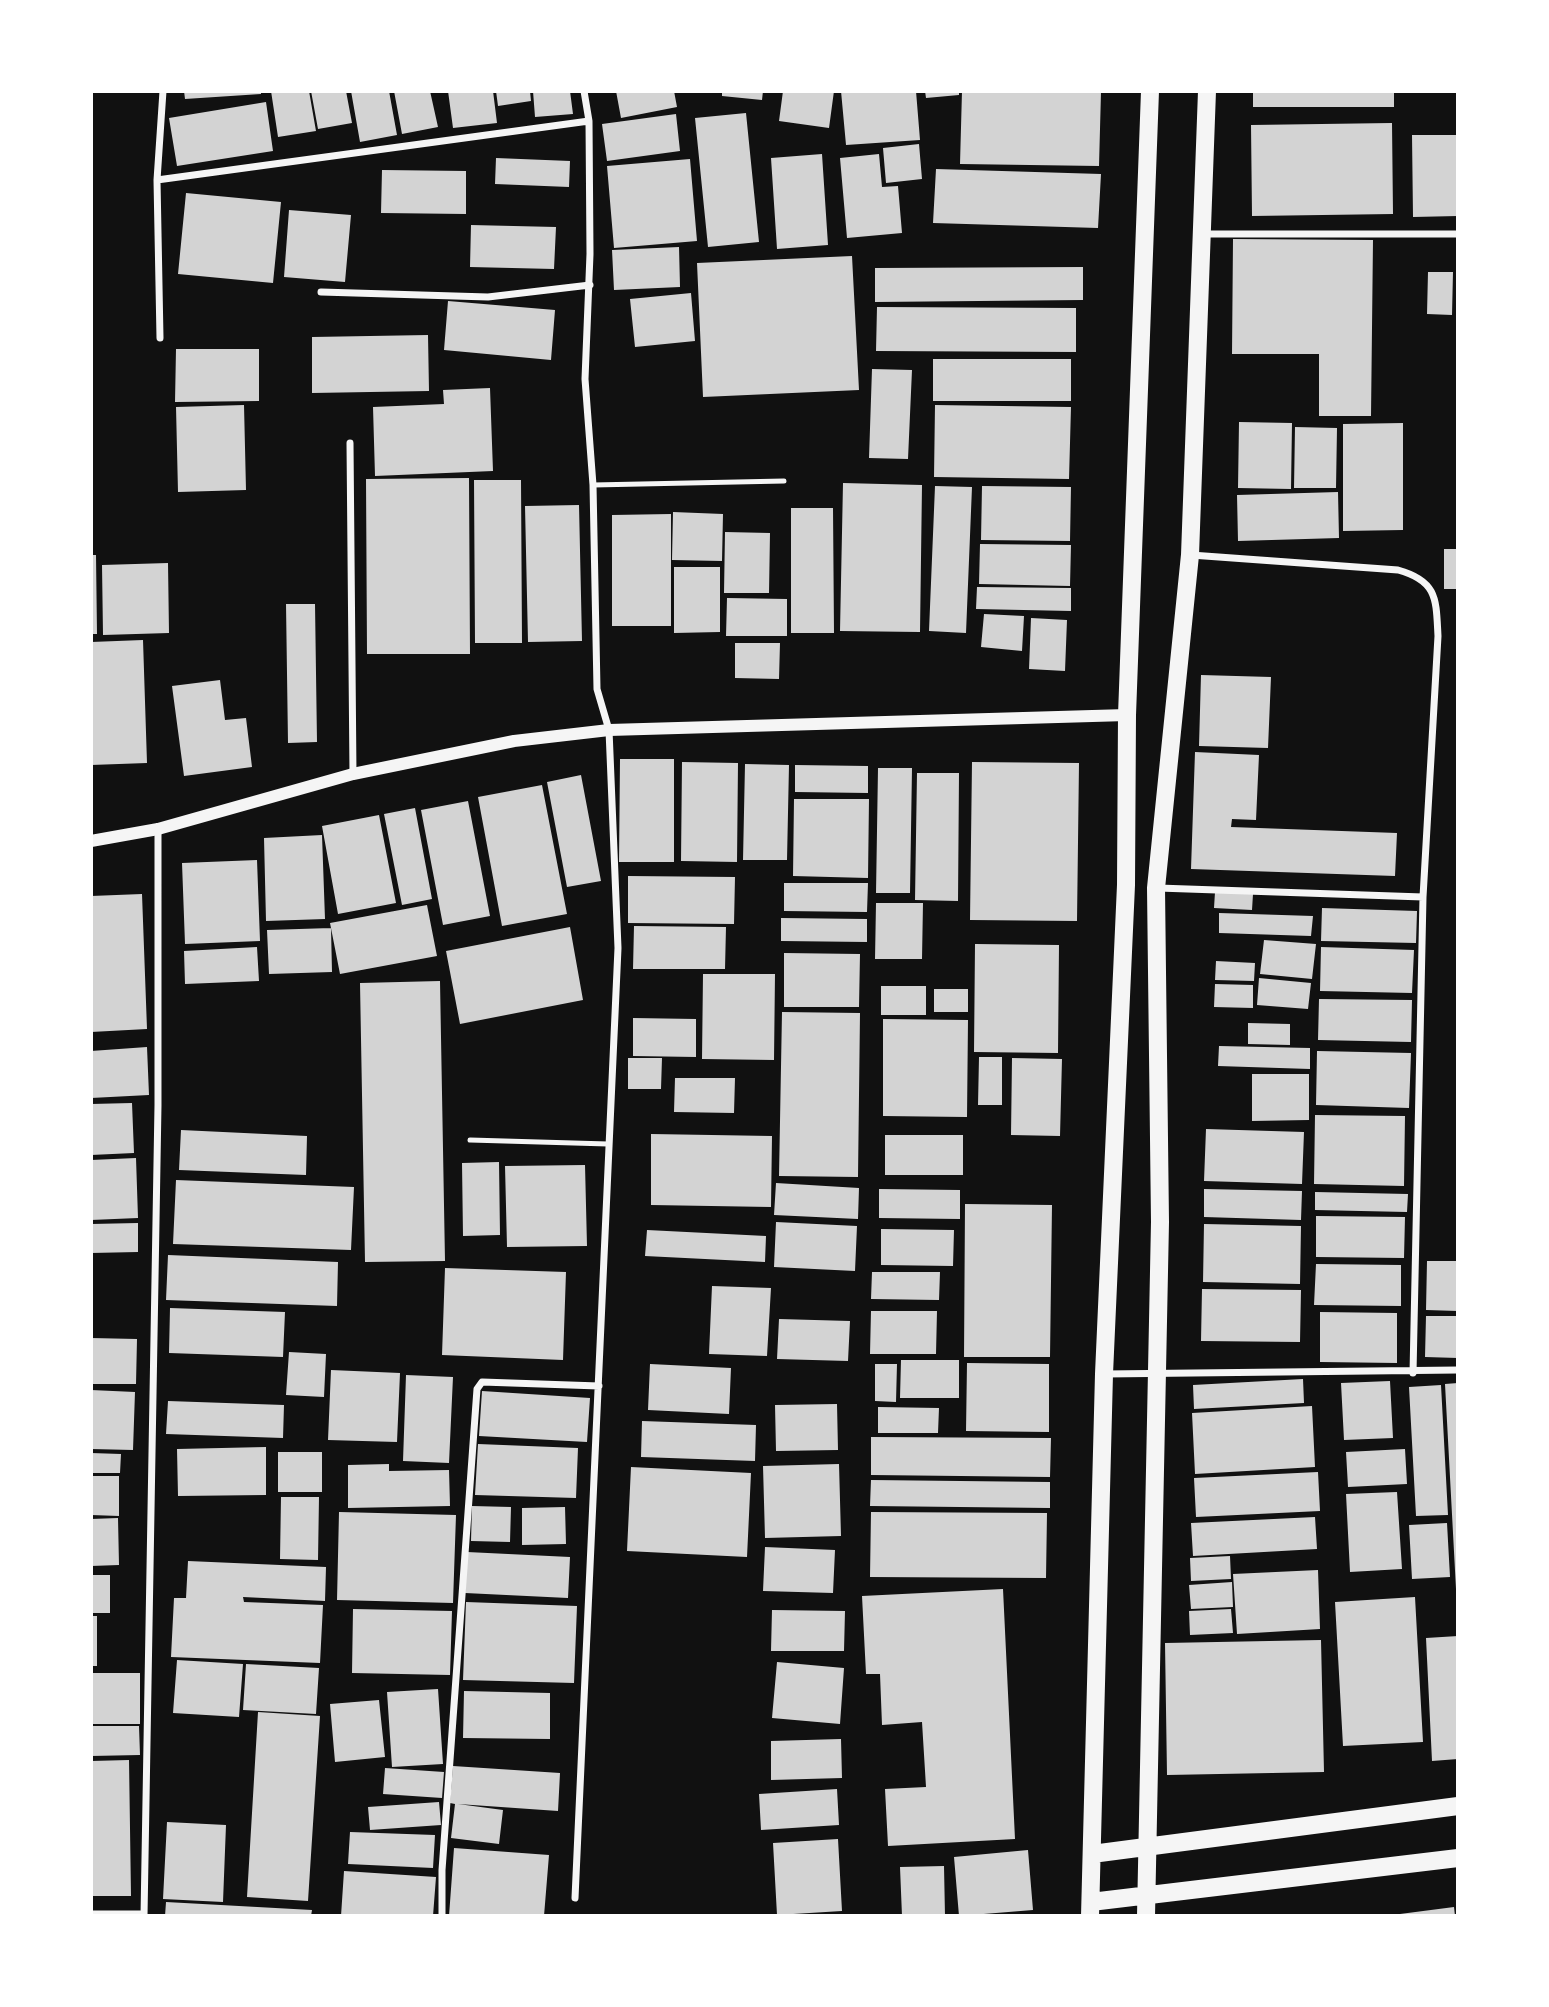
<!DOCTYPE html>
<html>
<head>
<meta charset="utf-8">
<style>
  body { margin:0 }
  #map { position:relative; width:1549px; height:2007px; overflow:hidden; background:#111; font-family:"Titillium Web",sans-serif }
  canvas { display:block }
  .frame { position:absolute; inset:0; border:93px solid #fff; pointer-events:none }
</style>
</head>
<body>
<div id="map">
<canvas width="1549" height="2007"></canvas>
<div class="frame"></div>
</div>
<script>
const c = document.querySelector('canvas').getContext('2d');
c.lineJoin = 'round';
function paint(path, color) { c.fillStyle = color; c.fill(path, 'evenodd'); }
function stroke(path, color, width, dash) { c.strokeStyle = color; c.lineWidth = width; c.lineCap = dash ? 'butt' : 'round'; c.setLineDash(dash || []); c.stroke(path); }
const building = new Path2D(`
  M184,91H261V94L185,99Z
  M271,91H309L316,131L278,137Z
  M311,91H346L352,123L318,129Z
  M351,91H389L397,135L360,142Z
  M394,91H430L438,127L402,134Z
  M448,91H493L497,123L453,128Z
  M496,91H530L531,101L498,106Z
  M533,91H570L573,114L535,117Z
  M616,91H674L677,107L621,118Z
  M722,91H763L762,100L722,96Z
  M783,91H834L829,128L779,121Z
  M841,91H916L920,140L846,145Z
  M925,91H959V95L926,98Z
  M962,91L1101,92L1099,166L960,164Z
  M1253,91H1394V107H1253Z
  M266,102L273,151L177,166L169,118Z
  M746,113L759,242L708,247L695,118Z
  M676,114L680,151L607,161L602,124Z
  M1392,123L1393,214L1252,216L1251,125Z
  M1412,135H1458V216L1413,217Z
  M919,144L922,179L886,183L883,148Z
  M822,154L828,245L777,249L771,158Z
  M879,154L882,187L898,186L902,233L847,238L840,158Z
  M496,158L570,161L569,187L495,184Z
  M690,159L697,241L614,248L607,166Z
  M936,169L1101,174L1098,228L933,223Z
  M382,170L466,171V214L381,213Z
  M186,193L281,202L273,283L178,274Z
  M289,210L351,215L345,282L284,277Z
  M471,225L556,227L554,269L470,267Z
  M1233,239L1373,240L1371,416H1319V354H1232Z
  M679,247L680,287L614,290L612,250Z
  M852,256L859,390L703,397L697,263Z
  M1083,267V300L875,302V268Z
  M1428,272H1453L1452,315L1427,314Z
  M691,293L695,341L635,347L630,299Z
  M448,301L555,310L551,360L444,350Z
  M877,307L1076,308V352L876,351Z
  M428,335L429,391L312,393V337Z
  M176,349H259V401L175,402Z
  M933,359H1071V401H933Z
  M872,369L912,370L908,459L869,458Z
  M490,388L493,471L375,476L373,407L444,404L443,390Z
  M244,405L246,490L178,492L176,407Z
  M935,405L1071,407L1069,479L934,477Z
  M1239,422L1292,423L1291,489L1238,488Z
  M1403,423V530L1343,531V424Z
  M1295,427L1337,428L1336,488H1294Z
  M469,478L470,654H367L366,479Z
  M474,480H521L522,643H475Z
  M843,483L922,485L920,632L840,631Z
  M935,486L972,487L966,633L929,631Z
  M982,486L1071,487L1070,541L981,540Z
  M1338,492L1339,538L1238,541L1237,495Z
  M579,505L582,641L528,642L525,506Z
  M791,508H833L834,633H791Z
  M673,512L723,514L722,561L672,560Z
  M671,514V626H612V515Z
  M725,532L770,533L769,593H724Z
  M980,544L1071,545L1070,586L979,584Z
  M1444,549H1458V589H1444Z
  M91,555H96L97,634H91Z
  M168,563L169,633L103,635L102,565Z
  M674,567H720V632L674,633Z
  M977,587L1071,588V611L976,609Z
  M727,598L787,599V636H726Z
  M286,604H315L317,742L288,743Z
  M984,614L1024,616L1022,651L981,647Z
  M1031,618L1067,620L1065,671L1029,669Z
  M143,640L147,763L91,765V642Z
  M735,643H780L779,679L735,678Z
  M1201,675L1271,677L1268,748L1199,746Z
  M220,680L225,720L246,718L252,767L184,776L172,686Z
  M1195,752L1259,755L1256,820L1232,819L1231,827L1397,833L1395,876L1191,869Z
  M620,759H674V862H619Z
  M682,762L738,763L737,862L681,861Z
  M972,762L1079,763L1077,921L970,920Z
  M745,764L789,765L787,860H743Z
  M795,765L868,766V793L795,792Z
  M878,768H912L910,893H876Z
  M917,773H959L958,901L915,900Z
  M581,775L601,881L567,887L547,782Z
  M542,785L567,914L502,926L478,797Z
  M794,799H869L868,878L793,876Z
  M468,801L490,916L443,925L421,810Z
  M415,808L432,899L402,905L384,814Z
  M379,815L396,903L338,914L322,826Z
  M322,835L325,919L266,921L264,838Z
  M257,860L260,941L185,944L182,863Z
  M628,876L735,877L734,924L628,923Z
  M784,883H868L867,912L784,911Z
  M1215,892L1253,894L1252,910L1214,908Z
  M142,894L147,1029L91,1032V896Z
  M876,903H923L922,959H875Z
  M427,905L437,956L340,974L330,923Z
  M1322,908L1417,911L1416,943L1321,941Z
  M1219,913L1313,916L1311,936L1219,933Z
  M781,918L867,919V942L781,941Z
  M634,926L726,927L725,969H633Z
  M570,927L583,1000L460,1024L446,951Z
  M331,928L332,972L269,974L267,930Z
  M1264,940L1316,944L1312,979L1260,974Z
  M975,944L1059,945L1058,1053L974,1052Z
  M257,947L259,981L185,984L184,951Z
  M1321,947L1414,950L1412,993L1320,991Z
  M784,953L860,954L859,1007H784Z
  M1216,961L1255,963L1254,981L1215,980Z
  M703,974H775L774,1060L702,1059Z
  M1259,978L1311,983L1308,1009L1257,1005Z
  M440,981L445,1261L365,1262L360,983Z
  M1215,984L1253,985V1008L1214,1007Z
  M881,986H926V1015H881Z
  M934,989H968V1012H934Z
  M1319,999L1412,1000L1411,1042L1318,1040Z
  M782,1012L860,1013L858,1177L779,1176Z
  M633,1018L696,1019V1057L633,1056Z
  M883,1019L968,1020L967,1117L883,1116Z
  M1248,1023L1290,1024V1045L1248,1044Z
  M1219,1046L1310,1048V1069L1218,1066Z
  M147,1047L149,1095L91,1098V1051Z
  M1317,1051L1411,1053L1409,1108L1316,1105Z
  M979,1057H1002V1105H978Z
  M628,1058H662L661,1089H628Z
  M1012,1058L1062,1059L1060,1136L1011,1135Z
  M1252,1074H1309V1120L1252,1121Z
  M675,1078H735L734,1113L674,1112Z
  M132,1103L134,1153L91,1155V1104Z
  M1315,1115L1405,1116L1404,1186L1314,1184Z
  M1206,1129L1304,1132L1302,1184L1204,1181Z
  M181,1130L307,1136L306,1175L179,1170Z
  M651,1134L772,1136L771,1207L651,1205Z
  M885,1135H963V1175H885Z
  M136,1158L138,1218L91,1220V1160Z
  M499,1162L500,1235L463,1236L462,1163Z
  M585,1165L587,1246L507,1247L505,1166Z
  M176,1180L354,1187L351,1250L173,1244Z
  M776,1183L859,1188L858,1219L774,1215Z
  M879,1189L960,1190V1219L879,1218Z
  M1204,1189L1302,1191L1301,1220L1204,1217Z
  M1315,1192L1408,1194L1407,1212L1315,1210Z
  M965,1204L1052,1205L1050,1357H964Z
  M1316,1216L1405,1217L1404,1258L1316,1257Z
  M776,1222L857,1226L855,1271L774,1267Z
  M138,1223V1252L91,1253V1224Z
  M1204,1224L1301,1226L1300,1284L1203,1282Z
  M881,1229L954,1230L953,1266L881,1265Z
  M647,1230L766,1236L765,1262L645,1256Z
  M168,1255L338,1262L337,1306L166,1300Z
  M1427,1261H1458V1311L1426,1310Z
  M1316,1264L1401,1265V1306L1314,1305Z
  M445,1268L566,1272L563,1360L442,1355Z
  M872,1272H940L939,1300L871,1299Z
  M712,1286L771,1288L767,1356L709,1354Z
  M1202,1289L1301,1290L1300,1342L1201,1341Z
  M170,1308L285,1312L283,1357L169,1353Z
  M871,1311H937L936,1354H870Z
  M1320,1312L1397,1313V1363L1320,1362Z
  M1426,1316H1458V1358L1425,1357Z
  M779,1319L850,1321L848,1361L777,1359Z
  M91,1338L137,1339L136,1384H91Z
  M289,1352L326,1354L324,1397L286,1395Z
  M901,1360H959V1398H900Z
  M967,1363L1049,1364V1432L966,1431Z
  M650,1364L731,1368L729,1414L648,1410Z
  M875,1364H897L896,1402L875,1401Z
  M331,1370L400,1373L397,1442L328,1440Z
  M406,1375L453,1377L449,1463L403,1461Z
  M1303,1379L1304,1403L1194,1409L1193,1385Z
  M1390,1381L1393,1438L1344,1440L1341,1383Z
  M1458,1383V1589H1456L1445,1384Z
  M1441,1385L1448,1515L1416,1516L1409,1387Z
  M91,1390L135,1392L133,1450L91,1449Z
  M482,1391L590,1398L587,1442L479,1436Z
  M168,1401L284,1405L283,1438L166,1434Z
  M837,1404L838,1450L776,1451L775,1405Z
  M1312,1406L1315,1467L1195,1474L1192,1413Z
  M878,1407L939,1408L938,1433H878Z
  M642,1421L756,1425L755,1461L641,1457Z
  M871,1437L1051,1438L1050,1477L871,1475Z
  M478,1444L578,1448L576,1498L475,1495Z
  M266,1447V1495L178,1496L177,1449Z
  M1405,1449L1407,1484L1348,1487L1346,1452Z
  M278,1452H322V1492H278Z
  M91,1453L121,1454L120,1473H91Z
  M389,1464V1471L449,1470L450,1506L348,1508V1465Z
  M839,1464L841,1536L765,1538L763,1466Z
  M631,1467L751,1473L747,1557L627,1551Z
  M1318,1472L1320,1511L1196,1517L1194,1478Z
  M91,1476H119V1516L91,1515Z
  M871,1480L1050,1482V1508L870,1506Z
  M1397,1492L1402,1569L1350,1572L1346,1494Z
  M281,1497H319L318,1560L280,1559Z
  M472,1506L511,1507L510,1542L471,1541Z
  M565,1507L566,1544L522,1545V1508Z
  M339,1512L456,1515L453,1603L337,1600Z
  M871,1512L1047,1513L1046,1578L870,1577Z
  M1315,1517L1317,1549L1193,1556L1191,1523Z
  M118,1518L119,1565L91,1566V1519Z
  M1447,1523L1450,1577L1412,1579L1409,1525Z
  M765,1547L835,1550L833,1593L763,1591Z
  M467,1552L570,1557L568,1598L465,1593Z
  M1230,1556L1231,1579L1191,1581L1190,1558Z
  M188,1561L326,1567L325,1601L243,1597L244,1602L323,1605L320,1663L171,1657L174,1598H186Z
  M1318,1570L1320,1629L1237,1634L1233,1574Z
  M91,1575H110V1613H91Z
  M1232,1582L1233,1607L1191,1609L1189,1585Z
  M1003,1589L1015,1839L888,1846L885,1789L926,1787L922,1722L882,1725L880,1674H866L862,1596Z
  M1415,1597L1423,1742L1343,1746L1335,1602Z
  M466,1602L577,1606L574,1683L463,1680Z
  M353,1609L452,1611L450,1675L352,1673Z
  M1231,1609L1233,1633L1190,1635L1189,1611Z
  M772,1610L845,1611L844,1651H771Z
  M91,1616H97V1666H91Z
  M1458,1636V1759L1432,1761L1426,1638Z
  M1321,1640L1324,1772L1167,1775L1165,1643Z
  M177,1660L243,1664L239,1717L173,1713Z
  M777,1662L844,1668L840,1724L772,1718Z
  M246,1664L319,1668L316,1714L243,1710Z
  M91,1673H140V1724H91Z
  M438,1689L443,1764L392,1767L387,1692Z
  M464,1691L550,1693V1739L463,1738Z
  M379,1700L385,1757L335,1762L330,1704Z
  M258,1712L320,1716L308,1901L247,1897Z
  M91,1726H139L140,1755L91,1756Z
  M841,1739L842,1778L771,1780V1741Z
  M129,1760L131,1896H91V1761Z
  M453,1766L560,1773L558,1811L458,1804L503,1810L499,1844L451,1838L455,1804L450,1803Z
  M385,1768L444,1772L442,1798L383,1794Z
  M837,1789L839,1825L761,1830L759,1794Z
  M439,1802L441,1825L370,1830L368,1807Z
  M167,1822L226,1825L223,1902L163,1899Z
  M350,1832L435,1835L433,1868L348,1864Z
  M838,1839L842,1911L777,1915L773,1843Z
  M454,1848L549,1855L544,1916H449Z
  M1028,1850L1033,1910L959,1916L954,1857Z
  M944,1866L945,1916H902L900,1867Z
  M344,1871L436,1877L433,1916H341Z
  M166,1902L312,1910L311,1916H165Z
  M1454,1907L1455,1916H1400V1914Z`);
const service = new Path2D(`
  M593,485L784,481
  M470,1140L608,1144`);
const minor = new Path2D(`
  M157,180L589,121
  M1203,234H1458
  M321,292L488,297L590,285
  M160,338L157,180L163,91
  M350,443L353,774
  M1191,555L1398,570C1438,581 1436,600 1438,636L1423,897L1413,1373
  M1158,888L1423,897
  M1105,1374L1458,1370
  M575,1898L618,948L609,730L597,689L593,485L585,379L590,254L589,121L584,91
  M91,1914H144
  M144,1916L158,1105V829
  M442,1916V1870L477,1389L482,1382L599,1386`);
const tertiary = new Path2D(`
  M91,841L158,829L353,774L514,741L609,730L1127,715`);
const primary = new Path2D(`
  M1092,1854L1458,1806
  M1091,1902L1458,1858
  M1090,1916L1104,1374L1126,885L1127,715L1150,91
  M1146,1916L1160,1222L1156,888L1190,555L1207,91`);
paint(building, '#d3d3d3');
stroke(service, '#f5f5f5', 5);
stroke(minor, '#f5f5f5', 7);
stroke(tertiary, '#f5f5f5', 12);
stroke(primary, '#f5f5f5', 18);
</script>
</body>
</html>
